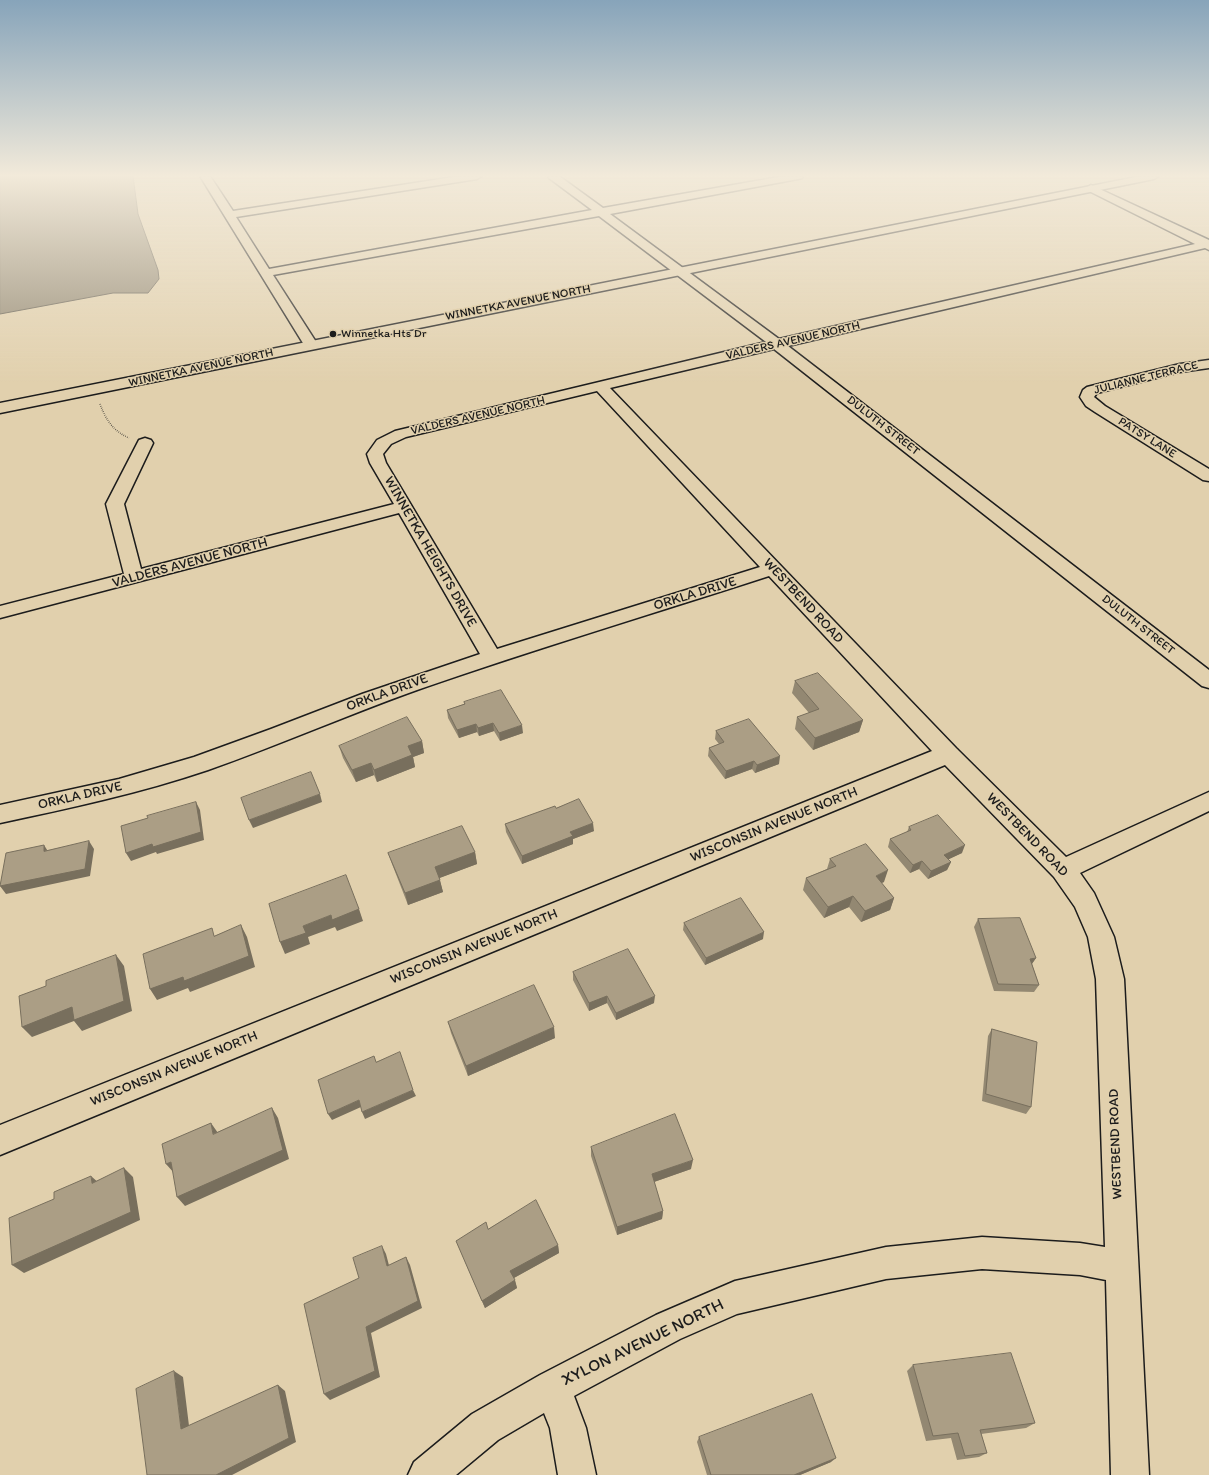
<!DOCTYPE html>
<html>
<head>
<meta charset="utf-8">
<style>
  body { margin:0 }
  canvas { display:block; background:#e1d0ad }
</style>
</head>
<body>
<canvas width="1209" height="1475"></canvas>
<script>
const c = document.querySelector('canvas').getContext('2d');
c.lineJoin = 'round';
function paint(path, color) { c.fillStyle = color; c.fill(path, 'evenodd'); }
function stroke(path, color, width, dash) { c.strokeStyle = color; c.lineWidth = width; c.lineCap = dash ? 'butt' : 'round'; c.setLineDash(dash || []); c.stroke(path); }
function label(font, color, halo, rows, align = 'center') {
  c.font = font + ' Itim,sans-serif'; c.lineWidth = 3; c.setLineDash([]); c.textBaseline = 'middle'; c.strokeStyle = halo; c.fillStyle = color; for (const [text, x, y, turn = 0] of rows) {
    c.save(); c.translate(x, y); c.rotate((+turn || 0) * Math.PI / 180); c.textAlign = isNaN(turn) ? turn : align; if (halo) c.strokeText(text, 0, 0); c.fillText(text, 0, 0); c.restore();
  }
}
const water = new Path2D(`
  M0,176H133L138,214L158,270L159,279L148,293H113L0,314Z`);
const path = new Path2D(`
  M100,404C106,420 113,431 129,438`);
const minor = new Path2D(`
  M200,176H210L233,211L460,176H482L477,179L236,217L269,269L592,210L549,178L548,176H559L603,208L784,176H803L802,178L798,179L610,214L779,339L1195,244L1087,190L1086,188L1091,185L1209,240V250L1205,248L788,346L1209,670V688L1202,686L774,349L610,388L956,748L1066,857L1209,792V811L1080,873L1094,893L1114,937L1124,979L1149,1475H1111L1106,1280L1080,1275L982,1269L886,1279L737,1314L680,1339L574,1396L586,1428L596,1475H558L550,1428L544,1413L498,1440L456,1475H408L414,1462L472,1414L540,1375L656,1315L735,1281L886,1247L982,1237L1080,1243L1105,1247L1096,979L1088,937L1075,907L1054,877L945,765L0,1155V1125L932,751L769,576C652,614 534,649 417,690C347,715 279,745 208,770C140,793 70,808 0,823V805L119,779L194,757L271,729L362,694L480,654L399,513L0,618V606L124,574L106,504L139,440L145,438L151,440L153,443L124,504L141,569L394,504L370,463L367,454L377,440L395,431L766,342L599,216L273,275L318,345L316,348L311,349L306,348ZM597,391L760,567L497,649L386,463L383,454L391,444L406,437Z
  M1209,360V368L1180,372L1097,393L1094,397L1105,406L1209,469V481L1203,480L1095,412L1086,406L1080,397L1083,390L1087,387L1180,364Z`);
const major = new Path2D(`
  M1141,176H1159L1154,179L0,413V403Z`);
const wall = new Path2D(`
  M795,681L863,720L859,732L813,750L795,729L797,717L809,713L792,693Z
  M464,702L523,733L500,741L494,731L479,736L477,732L459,738L448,718L447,710L464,704Z
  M716,731L779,764L755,773L752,769L725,779L708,756L709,748L719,744L715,739Z
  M422,741L424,753L413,757L415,767L377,782L374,775L356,782L343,758L339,746Z
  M556,808L594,831L573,839V844L522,864L506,832L505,824Z
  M909,827L962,853L948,859L951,862L947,870L928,879L919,869L910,873L888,847L890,839L907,832Z
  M475,852L477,864L439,878L443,892L408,905L392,864L388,853Z
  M830,859L884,882L881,883L894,898L890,910L861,922L849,907L824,918L803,890L806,878L827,869Z
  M978,919L1036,958L1032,964L1039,985L1034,992L994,991L974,927Z
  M684,923L763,939L705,965L683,930Z
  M573,972L654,1003L616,1020L607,1003L589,1011L573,980Z
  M448,1022L555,1038L468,1076L451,1033Z
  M992,1029L1031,1107L1026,1114L982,1101L988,1036Z
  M591,1147L691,1169L654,1182L663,1211L662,1219L617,1235L591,1156Z
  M488,1229L558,1245L559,1253L514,1278L517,1288L485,1308L456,1241Z
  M913,1365L1035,1423L1026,1428L981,1434L987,1453L979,1457L957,1460L951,1438L926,1441L907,1371Z
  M699,1437L831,1462L800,1475H707L697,1442Z`);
const shadedWall = new Path2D(`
  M863,720L859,732L813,750L815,738Z
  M493,723L494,731L479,736L478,728Z
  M476,724L477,732L459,738L457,730Z
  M522,725L523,733L500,741L499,733Z
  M422,741L424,753L413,757L415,767L377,782L374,770L408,746Z
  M780,756L779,764L755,773L757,765Z
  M754,761L752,769L725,779L726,771Z
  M371,763L374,775L356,782L352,770Z
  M320,794L322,802L253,828L249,820Z
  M196,802L200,810L204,840L157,854L156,852L131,861L126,853Z
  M593,823L594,831L573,839V844L522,864V856L570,832Z
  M89,841L94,849L90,876L6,894L0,886Z
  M44,845L49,853L44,851Z
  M965,845L962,853L941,863L944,855Z
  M475,852L477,864L437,879L435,867Z
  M922,861L919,869L910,873L913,865Z
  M951,862L947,870L928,879L931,871Z
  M888,870L884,882L872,887L876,876Z
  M440,880L443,892L408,905L405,893Z
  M853,896L849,907L824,918L828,907Z
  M894,898L890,910L861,922L865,911Z
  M359,909L363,921L337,931L335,927L308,937L310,944L285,954L280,942L303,926L331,915Z
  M241,925L247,937L255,967L190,992L188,988L157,1000L150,989Z
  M764,932L763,939L705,965L706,958Z
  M116,955L124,966L132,1011L82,1031L74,1021L32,1037L22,1027Z
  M1036,958L1031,965L1030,959Z
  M607,996V1003L589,1011V1003Z
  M655,996L654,1003L616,1020V1013Z
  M554,1027L555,1038L468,1076L466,1066Z
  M413,1090L416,1096L365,1119L362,1112Z
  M359,1100L361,1107L332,1120L328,1114Z
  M272,1108L278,1118L289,1159L185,1206L177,1197Z
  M211,1123L218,1133L213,1134Z
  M693,1160L691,1169L651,1183L652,1174Z
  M171,1162L174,1173L166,1164Z
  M124,1168L133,1177L140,1220L24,1273L12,1265Z
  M91,1176L100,1184L92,1183Z
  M663,1211L662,1219L617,1235V1227Z
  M558,1245L559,1253L512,1279L510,1271Z
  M382,1246L386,1254L391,1273L387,1266Z
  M406,1257L410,1265L422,1308L371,1333L380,1377L330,1400L324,1394L366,1327Z
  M515,1280L517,1288L485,1308L482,1301Z
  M174,1371L183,1377L190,1434L181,1429Z
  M278,1385L285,1391L296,1442L232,1475H216Z
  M836,1458L831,1462L800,1475H794Z`);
const building = new Path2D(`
  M818,673L863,720L815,738L797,717L819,709L795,681Z
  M501,690L522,725L499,733L493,723L478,728L476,724L457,730L447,710L465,704L464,702Z
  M407,717L422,741L408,746L412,755L374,770L371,763L352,770L339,746Z
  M749,719L780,756L757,765L754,761L726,771L709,748L724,742L716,731Z
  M311,772L320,794L249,820L241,798Z
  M579,799L593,823L570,832L573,836L522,856L505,824L555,806L556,808Z
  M196,802L201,832L153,847L152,844L126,853L121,826L148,818L147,816Z
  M938,815L965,845L944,855L951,862L931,871L922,861L913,865L890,839L911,830L909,827Z
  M462,826L475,852L435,867L440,880L405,893L388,853Z
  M89,841L85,869L0,886L6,853L44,845V851Z
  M866,844L888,870L876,876L894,898L865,911L853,896L828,907L806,878L836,866L830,859Z
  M346,875L359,909L332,920L331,915L303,926L306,933L280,942L269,904Z
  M741,898L764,932L706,958L684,923Z
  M1020,918L1036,958L1030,959L1039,985L998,984L978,919Z
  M241,925L249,956L184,981L183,977L150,989L143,954L212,928L214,936Z
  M628,949L655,996L616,1013L607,996L589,1003L573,972Z
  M116,955L124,1001L74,1020L72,1007L22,1027L19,996L46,986V981Z
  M534,985L554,1027L466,1066L448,1022Z
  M992,1029L1037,1042L1031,1107L986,1094Z
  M400,1052L413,1090L362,1112L359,1100L328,1114L318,1080L374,1056L376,1062Z
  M272,1108L283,1150L177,1197L171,1162L166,1164L162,1144L211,1123L213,1134Z
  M675,1114L693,1160L652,1174L663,1211L617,1227L591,1147Z
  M124,1168L131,1212L12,1265L9,1218L54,1199V1192L91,1176L92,1183Z
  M536,1200L558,1245L510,1271L515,1280L482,1301L456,1241L486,1222L488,1229Z
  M382,1246L387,1266L406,1257L418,1301L366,1327L375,1371L324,1394L304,1304L359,1278L353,1258Z
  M1011,1353L1035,1423L980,1430L987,1453L965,1456L958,1433L933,1436L913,1365Z
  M174,1371L181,1429L278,1385L289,1438L216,1475H147L136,1389Z
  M812,1394L836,1458L794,1475H711L699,1437Z`);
const markers = [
  [333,334,4,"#1c1c1c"]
];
const farStreetnames = [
  ["WINNETKA AVENUE NORTH",518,303,-11],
  ["VALDERS AVENUE NORTH",793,341,-13],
  ["WINNETKA AVENUE NORTH",201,368,-12],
  ["JULIANNE TERRACE",1146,378,-14],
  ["VALDERS AVENUE NORTH",478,416,-13],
  ["DULUTH STREET",883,426,38],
  ["PATSY LANE",1147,438,32],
  ["DULUTH STREET",1138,625,38]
];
const farPoinames = [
  ["Winnetka Hts Dr",341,334]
];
const streetNames = [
  ["WINNETKA HEIGHTS DRIVE",430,552,60],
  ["VALDERS AVENUE NORTH",190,563,-15],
  ["ORKLA DRIVE",695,594,-17],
  ["WESTBEND ROAD",803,601,47],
  ["ORKLA DRIVE",387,693,-20],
  ["ORKLA DRIVE",80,796,-13],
  ["WISCONSIN AVENUE NORTH",774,825,-22],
  ["WESTBEND ROAD",1027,835,46],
  ["WISCONSIN AVENUE NORTH",474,947,-22],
  ["WISCONSIN AVENUE NORTH",174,1069,-22],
  ["WESTBEND ROAD",1116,1144,-92]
];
const nearStreetnames = [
  ["XYLON AVENUE NORTH",643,1343,-26]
];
paint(water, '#958b76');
stroke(water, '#655f52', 1);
stroke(minor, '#1c1c1c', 3);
stroke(major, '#1c1c1c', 3);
stroke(path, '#1c1c1c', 1.5, [0.5, 1.5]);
paint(minor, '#e1d0ad');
paint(major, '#e1d0ad');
paint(wall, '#938872');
paint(shadedWall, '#786f5d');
paint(building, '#ab9e85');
stroke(building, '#786f5d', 1);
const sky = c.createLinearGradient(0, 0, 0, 382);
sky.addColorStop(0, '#87a4ba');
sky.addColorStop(0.46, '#f2eada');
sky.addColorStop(1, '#f2eada00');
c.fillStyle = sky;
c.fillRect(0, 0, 1209, 382);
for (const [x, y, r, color] of markers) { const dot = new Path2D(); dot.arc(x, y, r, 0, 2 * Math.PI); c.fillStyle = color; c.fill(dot); stroke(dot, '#e1d0ad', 1.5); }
label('12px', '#1c1c1c', '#e1d0ad', farStreetnames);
label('12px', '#1c1c1c', '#e1d0ad', farPoinames, 'left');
label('14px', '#1c1c1c', '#e1d0ad', streetNames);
label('17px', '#1c1c1c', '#e1d0ad', nearStreetnames);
</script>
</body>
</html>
